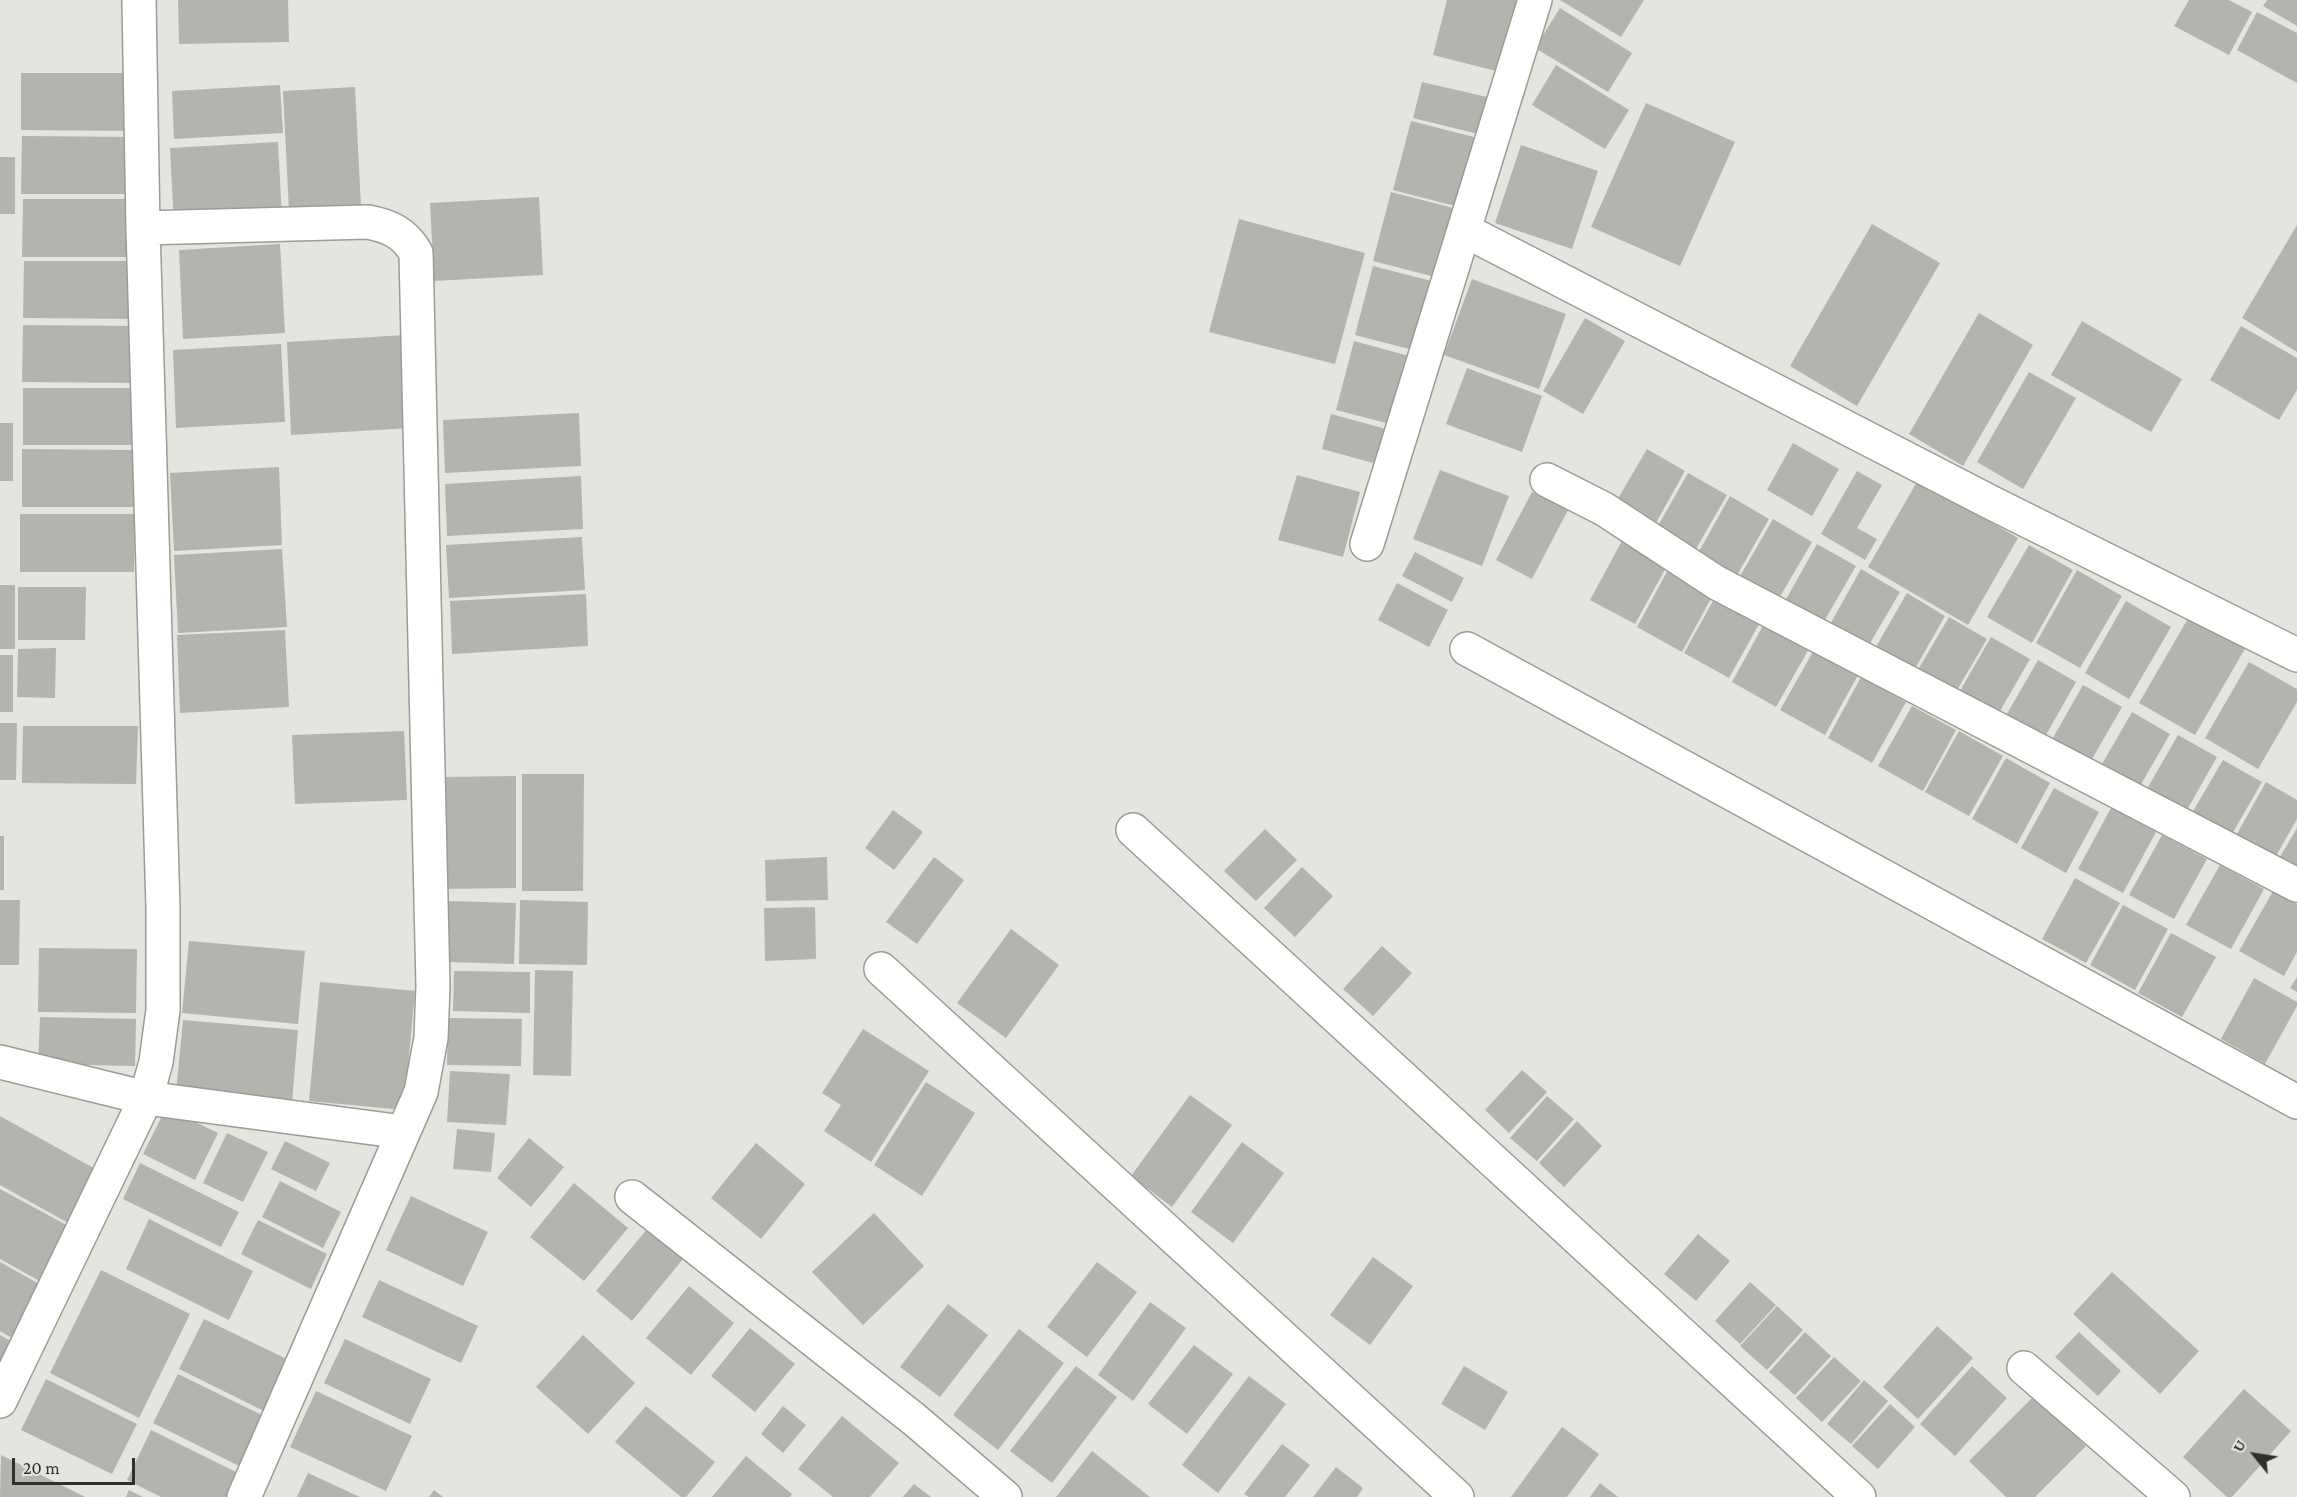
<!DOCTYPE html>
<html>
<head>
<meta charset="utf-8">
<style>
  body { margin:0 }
  #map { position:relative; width:2297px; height:1497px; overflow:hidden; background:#e5e4de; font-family:"Crimson Pro",serif }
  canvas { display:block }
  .north { position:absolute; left:2225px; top:1425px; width:60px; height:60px; -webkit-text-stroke:4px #e5e4de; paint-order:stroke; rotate:300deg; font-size:16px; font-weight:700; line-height:24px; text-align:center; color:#2f2f2c }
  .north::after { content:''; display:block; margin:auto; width:21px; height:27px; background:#2f2f2c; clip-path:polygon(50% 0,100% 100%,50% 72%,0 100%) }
  .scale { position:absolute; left:12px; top:1458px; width:123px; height:27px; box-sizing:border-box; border:3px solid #2f2f2c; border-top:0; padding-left:8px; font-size:18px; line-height:21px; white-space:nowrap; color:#2f2f2c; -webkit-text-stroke:4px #e5e4de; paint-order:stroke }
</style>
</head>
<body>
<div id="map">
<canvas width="2297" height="1497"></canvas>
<div class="north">U</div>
<div class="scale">20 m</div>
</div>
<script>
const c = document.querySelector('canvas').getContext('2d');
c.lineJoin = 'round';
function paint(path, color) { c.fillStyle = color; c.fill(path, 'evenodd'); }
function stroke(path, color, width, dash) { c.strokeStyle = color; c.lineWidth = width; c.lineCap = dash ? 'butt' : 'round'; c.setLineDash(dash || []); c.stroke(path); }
const building = new Path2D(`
  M178,0H288L289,42L179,44Z
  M1447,0H1519L1500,72L1433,55Z
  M1560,0H1644L1621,37Z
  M2189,0H2229L2252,12L2229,55L2174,26Z
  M2267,0H2297V26L2263,6Z
  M1560,8L1632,53L1608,92L1535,48Z
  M2257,12L2297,33V83L2237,50Z
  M1556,65L1629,110L1605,149L1532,105Z
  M21,73H135V131L21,130Z
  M1422,82L1487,97L1478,134L1413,118Z
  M280,85L283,133L174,139L172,91Z
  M355,87L361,207L289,211L283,91Z
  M1646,103L1735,142L1680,266L1591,227Z
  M1411,121L1478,138L1459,207L1393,190Z
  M22,136L136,137V194H21Z
  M278,142L282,219L174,226L170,148Z
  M1521,145L1598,171L1572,249L1495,223Z
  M0,157H15V214H0Z
  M1391,192L1457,209L1439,278L1373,261Z
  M539,197L543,275L434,281L430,203Z
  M23,199H137L136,257H22Z
  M1239,219L1365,253L1335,364L1209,332Z
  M1872,224L1940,263L1857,406L1790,366Z
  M2297,225V352L2242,318Z
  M280,244L285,333L183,339L179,250Z
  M24,261H138V319L23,318Z
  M1373,266L1439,283L1421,352L1355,335Z
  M1472,279L1566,314L1539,389L1444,355Z
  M1979,313L2033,345L1963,466L1909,434Z
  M1585,318L1625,341L1583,414L1543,391Z
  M2082,321L2182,379L2151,432L2051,375Z
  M23,325L137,326V383L22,382Z
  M2241,326L2297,358V390L2279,420L2210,380Z
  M406,335L411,428L291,435L287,342Z
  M1354,341L1420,359L1402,427L1336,410Z
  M281,344L285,422L176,428L173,350Z
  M1467,368L1542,396L1522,452L1446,424Z
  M2029,372L2076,398L2023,489L1977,462Z
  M23,388H137V445H23Z
  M579,413L581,466L445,473L443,420Z
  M1331,414L1386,429L1377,464L1322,449Z
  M0,423H13V481H0Z
  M1793,443L1839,469L1812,516L1767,490Z
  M22,449L136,450V507H22Z
  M1647,449L1685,471L1652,530L1613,507Z
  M279,467L282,545L174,551L170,473Z
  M1440,470L1509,496L1482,566L1413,539Z
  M1857,471L1882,485L1857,528L1877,539L1865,560L1821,534Z
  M1688,473L1727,495L1693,554L1655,531Z
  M1297,475L1360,492L1343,557L1278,540Z
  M581,476L583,529L447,536L445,484Z
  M1918,480L2018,538L1968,625L1868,567Z
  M1532,492L1568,510L1532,579L1496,560Z
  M1730,496L1769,519L1736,577L1697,555Z
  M20,514H135L134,572H20Z
  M1773,519L1812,542L1778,600L1739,578Z
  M582,537L585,590L449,598L446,545Z
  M1623,539L1668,564L1635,624L1590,600Z
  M1817,544L1856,566L1822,625L1784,603Z
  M2029,545L2073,570L2032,643L1987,617Z
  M282,549L287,627L178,633L174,555Z
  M1415,552L1464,578L1452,602L1402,576Z
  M1670,566L1715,591L1682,652L1637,627Z
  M1861,569L1900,592L1866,650L1828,628Z
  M2077,570L2122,596L2080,668L2036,643Z
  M1397,583L1448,610L1429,647L1378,620Z
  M0,585H15V649H0Z
  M18,587H86L85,640H18Z
  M1718,592L1763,617L1729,678L1684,653Z
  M1907,593L1945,616L1912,674L1873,652Z
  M586,594L588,646L452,654L450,601Z
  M2126,601L2171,627L2129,699L2085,673Z
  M2190,615L2246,647L2195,735L2139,703Z
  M1949,617L1987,639L1953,697L1915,675Z
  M1765,622L1810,647L1776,707L1732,682Z
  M285,630L289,707L180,713L177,635Z
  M1991,637L2030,659L1996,718L1957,696Z
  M56,648L55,698L17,697L18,649Z
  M1814,650L1858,675L1825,735L1780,710Z
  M0,655H13V712H0Z
  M2038,660L2076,682L2042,742L2004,719Z
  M2249,662L2297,689V702L2258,769L2205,738Z
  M1861,677L1906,702L1872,763L1828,738Z
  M2083,685L2122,707L2088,766L2050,743Z
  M1912,706L1956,730L1923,791L1878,766Z
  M2132,712L2170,734L2136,793L2098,771Z
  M0,723H17L16,780H0Z
  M23,726H138L136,784L22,783Z
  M404,731L407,800L295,804L292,735Z
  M1959,731L2003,756L1969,816L1925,792Z
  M2178,735L2217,757L2183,817L2144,794Z
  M2006,758L2050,783L2017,844L1972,819Z
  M2223,760L2262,782L2228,841L2189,818Z
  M522,774H584L583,891H522Z
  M516,776V888L443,889L444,777Z
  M2266,782L2297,800V819L2272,863L2233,841Z
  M2054,788L2099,812L2066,873L2021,848Z
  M2111,808L2156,832L2123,893L2078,869Z
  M893,810L923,832L894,870L865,848Z
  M2297,828V874L2277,862Z
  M1265,829L1297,860L1256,901L1224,871Z
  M2162,835L2207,859L2174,919L2129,895Z
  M0,836H4V890H0Z
  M827,857L828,900L766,901L765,860Z
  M934,857L964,880L917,944L886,922Z
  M2220,865L2264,889L2231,949L2186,925Z
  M1302,867L1333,896L1295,937L1264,908Z
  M2075,878L2120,903L2086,963L2042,939Z
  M2273,891L2297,904V952L2284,976L2239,951Z
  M0,900H20L19,965H0Z
  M520,900L588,902L587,965L519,964Z
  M449,901L516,903L514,964L448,962Z
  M2123,905L2168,929L2135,990L2090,965Z
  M815,907L816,959L765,961L764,908Z
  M1011,929L1059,965L1006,1038L957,1003Z
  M2171,933L2216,957L2182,1017L2138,993Z
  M189,941L305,951L298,1024L182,1013Z
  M1382,946L1412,973L1373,1016L1343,989Z
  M39,948L137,949L136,1013L38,1012Z
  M535,970L573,971L571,1076L533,1075Z
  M454,971L530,972V1013L453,1011Z
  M2297,977V992L2290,988Z
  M2254,978L2297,1002V1006L2265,1064L2221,1039Z
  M320,982L415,991L404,1110L309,1101Z
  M40,1017L136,1019L135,1066L38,1064Z
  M448,1018L522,1019L521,1066L447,1065Z
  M183,1020L298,1030L292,1103L176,1092Z
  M863,1029L929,1071L871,1162L824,1131L841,1105L822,1093Z
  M1522,1070L1547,1092L1509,1133L1485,1110Z
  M450,1071L510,1074L506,1125L447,1122Z
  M926,1082L975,1113L922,1196L874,1165Z
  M1190,1095L1232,1125L1172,1207L1131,1176Z
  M1547,1096L1574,1119L1537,1161L1510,1138Z
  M166,1108L218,1133L195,1180L143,1154Z
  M0,1116L99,1171L70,1224L0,1185Z
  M1577,1121L1602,1146L1564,1187L1539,1163Z
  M457,1129L495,1133L491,1172L453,1169Z
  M227,1133L268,1152L243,1202L203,1183Z
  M529,1138L564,1167L531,1207L497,1178Z
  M285,1141L330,1163L316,1191L271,1169Z
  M1242,1142L1284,1173L1233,1243L1191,1212Z
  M756,1143L805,1184L761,1239L711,1198Z
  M140,1163L239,1212L221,1247L123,1199Z
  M280,1181L341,1212L323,1248L262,1217Z
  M574,1183L628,1228L584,1281L530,1237Z
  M0,1189L72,1228L43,1283L0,1259Z
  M411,1196L488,1232L463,1286L386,1250Z
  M874,1213L924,1266L863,1325L812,1272Z
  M149,1219L253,1271L229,1320L126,1269Z
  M258,1220L327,1254L311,1289L241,1254Z
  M652,1223L688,1253L632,1321L596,1291Z
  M1698,1234L1730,1261L1696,1301L1664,1274Z
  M1373,1257L1413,1286L1370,1345L1330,1315Z
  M0,1262L41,1285L12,1338L0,1331Z
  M1097,1262L1137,1292L1087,1357L1047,1327Z
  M101,1270L190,1314L139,1418L50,1373Z
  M2112,1272L2199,1351L2160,1394L2073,1314Z
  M379,1280L478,1326L461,1363L362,1317Z
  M1750,1282L1776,1305L1740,1344L1715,1321Z
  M689,1286L734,1323L691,1375L646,1338Z
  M1150,1302L1186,1328L1133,1401L1098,1375Z
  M948,1304L988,1335L940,1397L900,1367Z
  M1777,1306L1803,1330L1767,1370L1740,1346Z
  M204,1319L295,1363L270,1414L179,1369Z
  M1937,1326L1973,1358L1918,1419L1883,1387Z
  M750,1328L795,1364L755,1412L711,1376Z
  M1019,1329L1064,1363L998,1450L953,1415Z
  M1805,1332L1831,1356L1795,1395L1769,1372Z
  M2079,1332L2121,1371L2098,1396L2055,1357Z
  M0,1335L11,1341L0,1362Z
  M583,1335L635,1383L588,1434L536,1387Z
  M345,1339L431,1379L410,1424L324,1383Z
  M1194,1345L1233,1374L1187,1434L1148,1404Z
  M1834,1357L1861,1381L1822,1422L1796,1398Z
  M1076,1366L1117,1397L1052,1483L1010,1451Z
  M1464,1366L1508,1392L1485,1430L1441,1404Z
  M1972,1366L2007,1398L1955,1456L1920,1424Z
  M178,1374L268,1418L243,1468L153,1423Z
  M1249,1376L1286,1404L1218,1493L1182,1465Z
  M46,1379L137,1424L112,1474L21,1430Z
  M1864,1380L1888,1401L1851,1444L1827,1424Z
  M2244,1389L2291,1431L2232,1497H2227L2183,1457Z
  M316,1391L412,1436L386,1491L290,1447Z
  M2034,1396L2086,1446L2035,1497H2006L1969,1461Z
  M1890,1404L1915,1427L1878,1469L1852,1446Z
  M646,1406L715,1462L686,1497H681L615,1442Z
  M783,1406L806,1425L783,1453L761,1434Z
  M842,1416L899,1463L870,1497H833L798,1469Z
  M1562,1427L1599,1454L1567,1497H1511Z
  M151,1430L242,1475L231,1497H161L127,1480Z
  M1282,1444L1310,1465L1285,1497H1249L1244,1494Z
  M1092,1451L1150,1497H1056Z
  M1,1455L85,1497H0Z
  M746,1456L792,1494L790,1497H712Z
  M1336,1467L1363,1488L1357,1497H1313Z
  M308,1473L360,1497H297Z
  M1600,1483L1618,1497H1590Z
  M914,1484L931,1497H903Z
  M129,1490L143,1497H126Z
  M434,1490L443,1497H429Z`);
const street = new Path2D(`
  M143,228L368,222C389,226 405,233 416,253L433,986L431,1038L421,1092L244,1497
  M1464,230L1992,503L2297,655
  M1547,480L1604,509L1717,583L2297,885
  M1367,544L1535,0
  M1467,649L2297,1102
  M1133,830L1859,1497
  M881,969L1457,1497
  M0,1062L146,1098L403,1132
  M632,1197L915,1420L1005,1497
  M2024,1368L2173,1497
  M0,1401L146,1098L156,1062L163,1010V908L143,228L139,0`);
paint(building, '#b4b3ad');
stroke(street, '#9c9c96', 36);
stroke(street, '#fff', 33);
</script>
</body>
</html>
